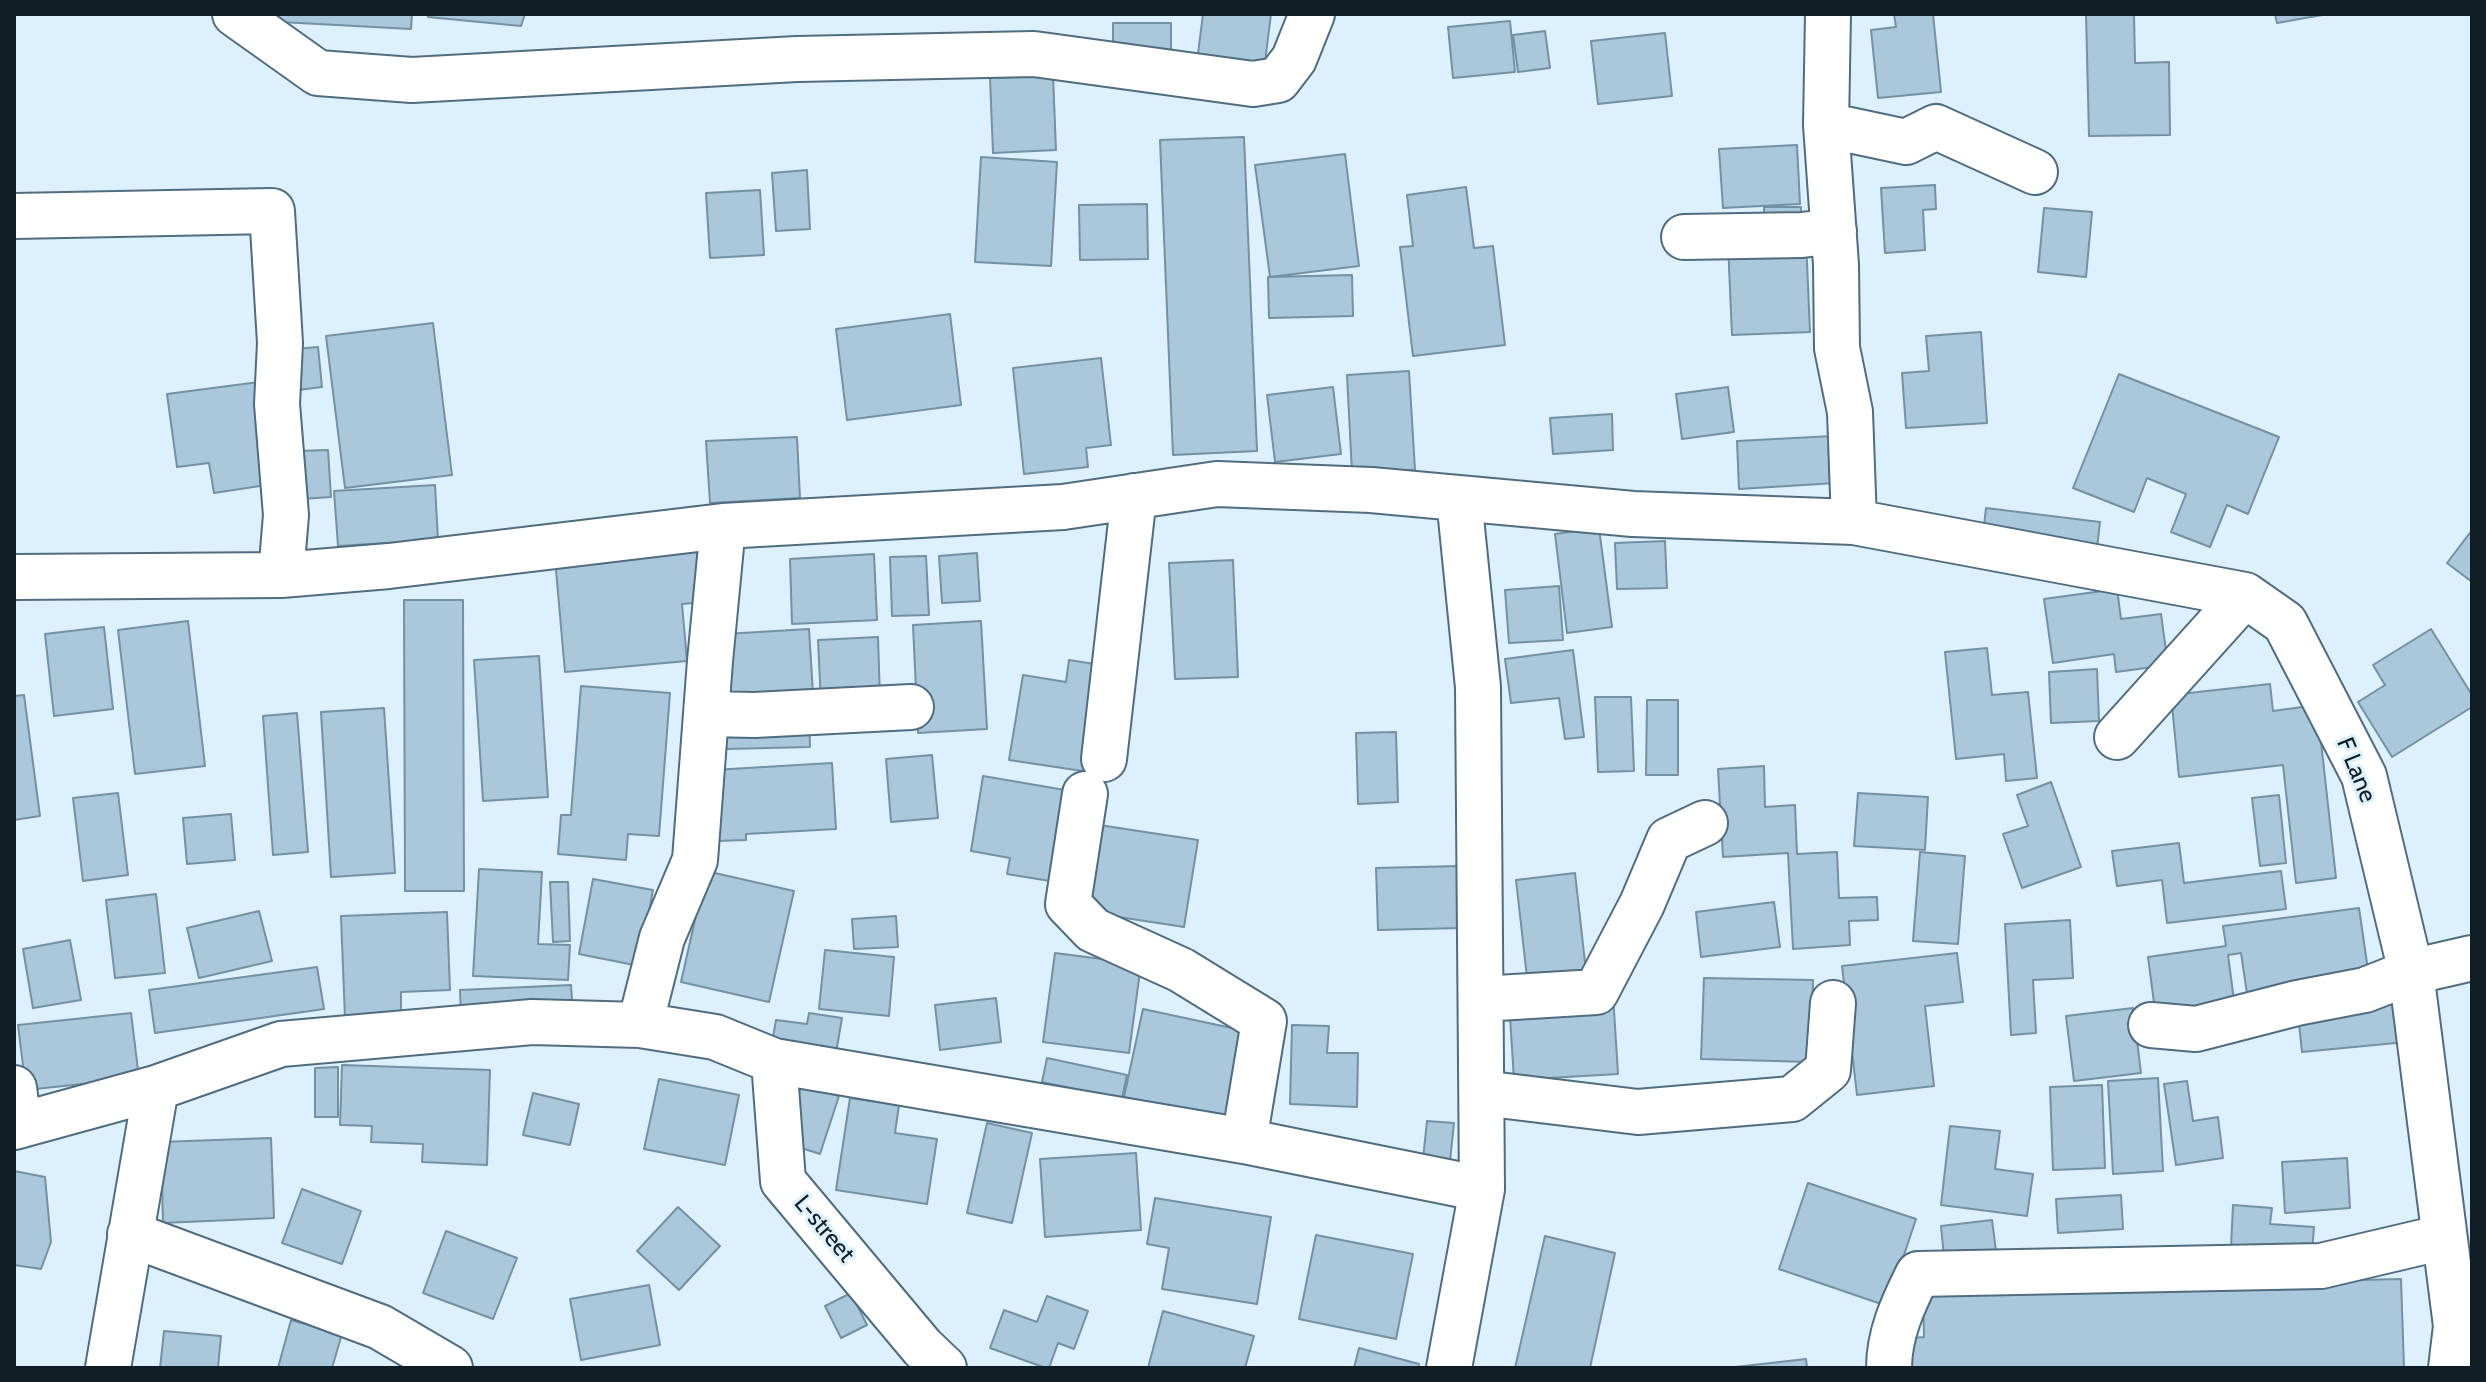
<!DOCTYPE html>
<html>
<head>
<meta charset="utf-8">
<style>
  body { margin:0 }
  #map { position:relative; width:2486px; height:1382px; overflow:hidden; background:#ddf0fd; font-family:Cabin,sans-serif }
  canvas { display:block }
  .frame { position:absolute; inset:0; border:16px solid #101c23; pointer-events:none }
</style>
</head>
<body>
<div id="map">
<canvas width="2486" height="1382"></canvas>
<div class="frame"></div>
</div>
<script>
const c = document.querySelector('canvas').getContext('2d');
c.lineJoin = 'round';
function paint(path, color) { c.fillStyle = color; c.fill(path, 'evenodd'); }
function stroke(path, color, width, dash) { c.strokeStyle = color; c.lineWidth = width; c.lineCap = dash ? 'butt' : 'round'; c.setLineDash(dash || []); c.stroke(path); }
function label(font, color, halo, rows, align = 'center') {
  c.font = font + ' Cabin,sans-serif'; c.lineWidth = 6; c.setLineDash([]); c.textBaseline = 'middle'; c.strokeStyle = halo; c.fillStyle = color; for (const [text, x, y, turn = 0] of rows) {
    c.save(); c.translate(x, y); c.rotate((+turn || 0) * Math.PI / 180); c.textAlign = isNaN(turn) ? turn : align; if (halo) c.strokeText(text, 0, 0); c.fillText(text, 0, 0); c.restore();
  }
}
const building = new Path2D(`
  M262,14H412L411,29L262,21Z
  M428,14H525L521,26L428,17Z
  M1203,14H1271L1264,70L1197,62Z
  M1894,14H1933L1941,92L1878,98L1871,30L1896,27Z
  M2086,14H2134L2135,63L2169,62L2170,135L2089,136Z
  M2275,14H2328L2277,23Z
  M1510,21L1515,72L1453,78L1448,27Z
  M1113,23H1171V56H1113Z
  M1545,31L1550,68L1518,72L1513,35Z
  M1665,33L1672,96L1598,104L1591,41Z
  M1053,76L1056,150L993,153L990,78Z
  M1244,137L1257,451L1173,455L1160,140Z
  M1797,145L1800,204L1723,208L1719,149Z
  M1345,154L1359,266L1270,277L1255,165Z
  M981,157L1057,162L1051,266L975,262Z
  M807,170L810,229L776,231L772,173Z
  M1935,185L1936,209L1923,210L1925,250L1885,253L1881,188Z
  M1466,187L1474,248L1493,246L1505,345L1413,356L1400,247L1413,246L1407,195Z
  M760,190L764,255L710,258L706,193Z
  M1147,204L1148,259L1080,260L1079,205Z
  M1764,207H1801L1800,232H1764Z
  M2044,208L2092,212L2086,277L2038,272Z
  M1806,240L1810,332L1732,335L1728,244Z
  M1352,275L1353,316L1269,318L1268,277Z
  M950,314L961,405L847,420L836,329Z
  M433,323L452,475L345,488L326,336Z
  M1981,332L1987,423L1906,428L1902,373L1929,371L1926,336Z
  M318,347L322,387L298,390L295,349Z
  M1101,358L1111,445L1086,448L1088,467L1024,474L1013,368Z
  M1409,371L1415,470L1352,473L1347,375Z
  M2119,374L2279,437L2248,514L2227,505L2210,547L2171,532L2186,494L2147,478L2134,512L2073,488Z
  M259,382L273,484L214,493L209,463L177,467L167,394Z
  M1333,387L1341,454L1275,462L1267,395Z
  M1728,387L1734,432L1682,439L1676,394Z
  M1612,414L1613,450L1553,454L1550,418Z
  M1833,436L1836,483L1739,489L1737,441Z
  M797,437L800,498L710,503L706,441Z
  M328,450L331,497L301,499L298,451Z
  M435,485L438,540L338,546L334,491Z
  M1986,508L2100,522L2097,548L1983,534Z
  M1599,528L1612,627L1567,633L1555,534Z
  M2472,530V582L2447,563Z
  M1665,541L1667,588L1617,589L1615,543Z
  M701,546L705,602L682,604L687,661L565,672L555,559Z
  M977,553L980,601L942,603L939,556Z
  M874,554L877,620L792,624L790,559Z
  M926,556L929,615L892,616L890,557Z
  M1233,560L1238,677L1175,679L1169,563Z
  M1559,586L1563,640L1509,643L1505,590Z
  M2117,589L2121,619L2161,614L2168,665L2116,672L2114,654L2053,663L2044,599Z
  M404,600H463L464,891H405Z
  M188,621L205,766L135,774L118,630Z
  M981,621L987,729L918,733L913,625Z
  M104,627L113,709L54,716L45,634Z
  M809,629L814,710L729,715L725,634Z
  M2431,629L2472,695V707L2392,757L2358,702L2385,685L2373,665Z
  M878,637L880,700L821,703L818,640Z
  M1987,648L1992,695L2028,692L2037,778L2006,781L2004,754L1956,759L1945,652Z
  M1573,650L1584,737L1565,739L1559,698L1511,703L1505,659Z
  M539,656L548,797L483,801L474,660Z
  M1069,660L1107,666L1089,772L1009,760L1023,675L1066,682Z
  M2097,669L2099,721L2051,723L2049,672Z
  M2270,684L2273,711L2317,705L2336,878L2296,883L2283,765L2179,777L2171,695Z
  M581,686L670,693L659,836L628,834L626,860L558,854L561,815H571Z
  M24,695L40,816L14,820V696Z
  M1595,697H1631L1634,771L1598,772Z
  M1647,700H1678V775H1646Z
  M384,708L395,873L331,877L321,712Z
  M297,713L308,852L273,855L263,716Z
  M809,715L810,747L725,749L724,718Z
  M1396,732L1398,802L1358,804L1356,733Z
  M932,755L938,818L891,822L886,759Z
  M832,763L836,829L746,834V840L717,841L713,770Z
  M1764,766L1765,807L1795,805L1797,854L1837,852L1839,898L1877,897L1878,920L1849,921L1850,945L1793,949L1788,853L1723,857L1718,769Z
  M983,776L1065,790L1050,881L1007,874L1010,858L971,851Z
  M2051,782L2081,867L2022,888L2003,834L2028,826L2017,795Z
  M118,793L128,875L83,881L73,798Z
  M1858,793L1928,797L1925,850L1854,846Z
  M2279,795L2286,863L2260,866L2252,798Z
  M231,814L235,860L187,864L183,818Z
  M1099,825L1198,840L1184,927L1086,912Z
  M2179,843L2184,883L2281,871L2286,909L2167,923L2162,880L2117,886L2112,851Z
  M1920,852L1965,856L1958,944L1913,941Z
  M1460,866L1462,928L1378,930L1376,868Z
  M479,869L542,872L538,944L570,945L568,980L473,976Z
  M706,871L794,891L769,1002L681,982Z
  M1575,873L1588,989L1529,995L1516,880Z
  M593,879L653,890L639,966L579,954Z
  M550,882H568L570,941L553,942Z
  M156,894L165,973L115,978L106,900Z
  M1774,902L1780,947L1701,957L1696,912Z
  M2359,908L2370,984L2248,1000L2241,953L2228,955L2235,1008L2156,1018L2148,957L2226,946L2223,926Z
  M259,911L272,961L199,978L187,928Z
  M447,912L450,990L401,992V1017L345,1019L341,916Z
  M896,916L898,947L854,949L852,919Z
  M2070,920L2073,978L2033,980L2036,1033L2011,1035L2005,924Z
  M70,940L81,1000L33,1008L23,949Z
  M825,950L894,957L889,1016L819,1009Z
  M1055,953L1141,964L1129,1053L1043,1042Z
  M1957,953L1963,1002L1925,1006L1934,1086L1857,1095L1842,966Z
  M317,967L324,1009L155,1033L149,990Z
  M1704,978L1813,980L1811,1062L1701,1059Z
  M571,985L573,1014L461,1018L460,990Z
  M1613,994L1618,1074L1514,1080L1509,1001Z
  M2401,994L2406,1042L2302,1052L2297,1005Z
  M996,998L1001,1042L940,1050L935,1005Z
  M2133,1008L2141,1073L2074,1081L2066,1016Z
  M1143,1009L1255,1033L1233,1131L1159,1105L1124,1097Z
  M131,1013L139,1078L26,1090L18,1025Z
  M809,1013L842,1018L836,1053L772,1043L776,1020L807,1024Z
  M1292,1025L1329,1026L1327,1053H1358L1357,1107L1290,1104Z
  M1047,1058L1127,1075L1122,1099L1042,1082Z
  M342,1065L490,1070L487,1165L422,1162L423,1144L371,1142L372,1126L340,1125Z
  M338,1067V1117H315V1068Z
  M2158,1078L2163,1171L2113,1174L2108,1081Z
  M659,1079L739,1095L725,1165L644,1149Z
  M2187,1081L2193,1121L2218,1117L2223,1158L2176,1165L2164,1084Z
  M802,1084L839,1096L820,1154L783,1142Z
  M2102,1085L2105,1168L2053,1170L2050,1087Z
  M533,1093L579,1104L570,1145L523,1135Z
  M850,1098L899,1105L895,1133L937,1139L927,1204L836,1190Z
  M1427,1121L1454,1123L1450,1161L1423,1159Z
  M987,1123L1032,1133L1012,1223L967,1213Z
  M1950,1126L2000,1131L1995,1169L2033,1174L2027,1216L1941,1205Z
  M271,1138L274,1218L163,1223L161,1142Z
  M1136,1153L1141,1230L1045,1237L1040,1159Z
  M2347,1158L2350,1208L2285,1213L2282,1162Z
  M14,1171L45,1177L51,1242L41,1269L14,1265Z
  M1808,1183L1916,1219L1887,1306L1779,1269Z
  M302,1189L361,1211L342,1264L282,1243Z
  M2121,1195L2123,1229L2058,1233L2056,1199Z
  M1155,1198L1271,1217L1257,1304L1162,1289L1169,1248L1147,1244Z
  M2233,1205L2272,1208L2270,1224L2314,1227L2312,1252L2231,1247Z
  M678,1207L720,1246L679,1290L637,1251Z
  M1992,1220L1996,1251L1944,1257L1941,1226Z
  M446,1231L517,1258L493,1319L423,1293Z
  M1316,1235L1413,1254L1396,1339L1299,1319Z
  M1545,1236L1615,1253L1590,1368H1515Z
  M2401,1279L2404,1368H1912V1338L1924,1337L1923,1290Z
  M649,1285L660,1345L581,1360L570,1299Z
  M851,1293L867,1325L841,1338L825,1306Z
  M1047,1296L1088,1311L1074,1349L1058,1343L1049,1368H1046L990,1348L1004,1310L1037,1322Z
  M1163,1311L1254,1336L1245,1368H1148Z
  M291,1320L342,1334L332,1368H278Z
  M164,1331L221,1336L218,1368H160Z
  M1359,1348L1419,1364L1418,1368H1354Z
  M1806,1359L1807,1368H1735V1367Z`);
const minor = new Path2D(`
  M235,14L318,73L412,80L797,59L1034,54L1253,84L1278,80L1294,59L1312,14
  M1826,125L1906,142L1936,127L2035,172
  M14,216L272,211L280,343L277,404L286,515L281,575
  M1684,237L1802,235L1834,231
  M1854,522L2245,595L2285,623L2364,776L2411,972L2456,1326L2451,1368
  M14,577L281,575L389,566L723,526L1063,507L1217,484L1371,490L1633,514L1854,522L1850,412L1837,348L1836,265L1826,125L1828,14
  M706,714L754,715L911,707
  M2117,737L2245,595
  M1104,759L1134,496
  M1085,794L1068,904L1093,930L1181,970L1264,1021L1244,1141
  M1481,999L1596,992L1642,904L1669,840L1705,823
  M640,1025L662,938L695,860L710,661L723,526
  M2151,1025L2196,1029L2297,1003L2365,990L2411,972L2472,958
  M774,1061L783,1181L922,1347L944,1368
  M14,1088L19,1125
  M1482,1093L1638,1112L1792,1099L1828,1070L1833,1003
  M14,1127L156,1088L281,1044L532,1022L640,1025L715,1037L774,1061L1244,1141L1482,1189
  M130,1234L380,1327L450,1368
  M108,1368L156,1088
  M1449,1368L1482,1189L1478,687L1459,498
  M1889,1368C1889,1334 1903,1304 1918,1274L2321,1266L2444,1237`);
const streetNames = [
  ["F Lane",2356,770,68],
  ["L-street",824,1229,50]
];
paint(building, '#aac8dc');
stroke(building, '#7490a3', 2);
stroke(minor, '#516c7f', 48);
stroke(minor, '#fff', 44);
label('24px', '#101c23', '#ddf0fd', streetNames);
</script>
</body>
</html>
